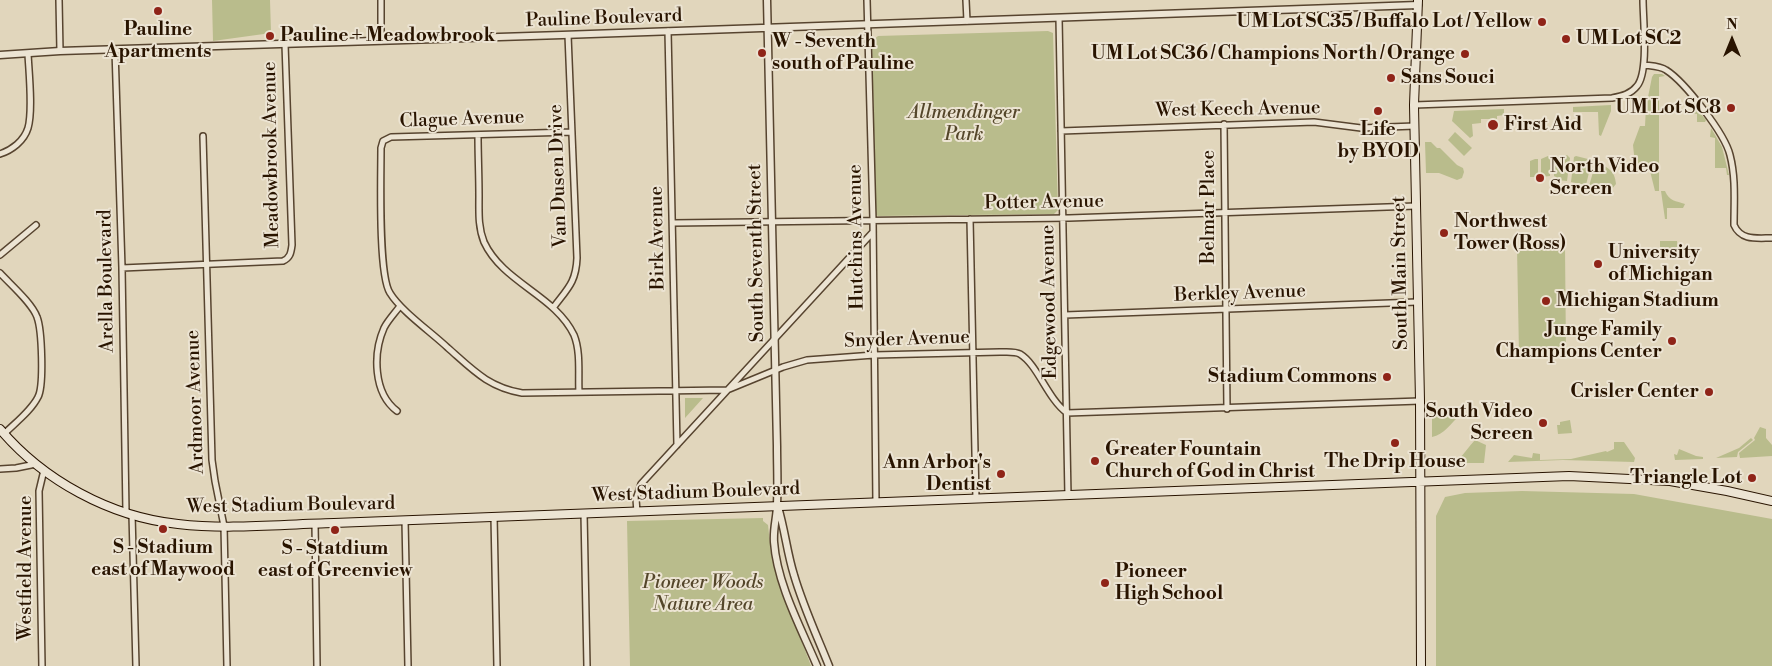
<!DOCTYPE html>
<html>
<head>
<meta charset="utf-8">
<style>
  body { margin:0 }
  #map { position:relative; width:1772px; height:666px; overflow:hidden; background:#e1d6bc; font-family:"Libre Bodoni",serif }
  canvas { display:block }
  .north { position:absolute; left:1707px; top:15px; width:50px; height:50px; -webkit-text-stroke:4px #ece4d3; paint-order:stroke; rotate:0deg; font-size:14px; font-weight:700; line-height:20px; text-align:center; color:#291400 }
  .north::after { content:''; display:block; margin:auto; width:18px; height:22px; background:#291400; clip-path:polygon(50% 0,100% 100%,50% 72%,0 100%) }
</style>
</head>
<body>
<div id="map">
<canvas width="1772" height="666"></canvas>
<div class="north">N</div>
</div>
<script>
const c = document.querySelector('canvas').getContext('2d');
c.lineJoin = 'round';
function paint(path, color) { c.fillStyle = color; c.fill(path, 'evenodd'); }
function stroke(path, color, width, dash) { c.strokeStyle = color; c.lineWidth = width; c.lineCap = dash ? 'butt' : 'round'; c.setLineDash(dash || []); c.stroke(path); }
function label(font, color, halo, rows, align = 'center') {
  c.font = font + ' "Libre Bodoni",serif'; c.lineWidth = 4; c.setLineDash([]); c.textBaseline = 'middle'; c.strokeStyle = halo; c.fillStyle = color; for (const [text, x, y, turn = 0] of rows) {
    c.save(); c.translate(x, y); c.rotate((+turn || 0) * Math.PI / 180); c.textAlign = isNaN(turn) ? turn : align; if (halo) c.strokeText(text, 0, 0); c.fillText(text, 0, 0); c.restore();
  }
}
const green = new Path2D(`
  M212,0H270L271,33L213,41Z
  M1048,31L1053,33L1058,210L1054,214L878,216L876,215L872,41L878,36Z
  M1654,74H1662L1665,76L1659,77V191H1655L1649,167H1639L1635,164L1633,145L1640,126H1645L1646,107L1652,77Z
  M1611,105V111L1601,136L1599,135L1598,112H1573V107Z
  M1693,105L1706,120L1705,122H1697V114L1690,113Z
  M1504,109V115L1497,116V119H1481V123L1472,124L1473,136L1470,138L1452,121L1454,111Z
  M1711,128L1722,147L1729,175H1727L1726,168H1715V138L1710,137Z
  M1455,132L1472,148L1464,156L1448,140Z
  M1425,142H1431L1437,148H1440L1457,165L1463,168L1464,172L1462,178L1457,180L1439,173H1426Z
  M1567,155L1570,158L1567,181L1557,180L1556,177L1554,176V157Z
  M1548,156L1550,158V176L1541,177V159Z
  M1576,156L1592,160L1586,185L1571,182L1574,157Z
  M1535,159H1538V177H1530V161Z
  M1596,162C1607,167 1615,170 1616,184L1606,196L1597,190L1589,186Z
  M1661,191H1665C1669,201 1676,201 1685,204L1683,208H1667V219H1665Z
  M1660,241H1677L1678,252L1660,253Z
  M1565,247L1566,354H1519L1517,248Z
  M685,398H703L685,418Z
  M1441,409L1445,416L1457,411L1460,415C1451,423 1444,435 1432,437V414Z
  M1570,420L1572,433L1558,434L1557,425H1560V422Z
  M1760,427L1766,429V438L1772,445V456L1740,458L1739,453L1755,440L1754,438Z
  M1751,438L1753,440L1738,452L1737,457L1716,458L1739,448Z
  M1475,440L1486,445L1484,463H1459V459C1465,453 1469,446 1475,440Z
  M1614,442H1624L1635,458L1634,462L1563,460L1508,462L1514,455L1532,458L1533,453L1540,454V460L1571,459L1606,451L1607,452L1614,449Z
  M1679,449L1696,456L1703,457V459L1675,460L1674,454L1677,455Z
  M1522,491L1634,494L1772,519V666H1436V516L1445,497L1465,493Z
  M763,518V521L768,525L771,553L777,575L811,666H630L627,521Z`);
const minor = new Path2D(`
  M59,0L60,51
  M867,0L873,220L876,503
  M966,0L967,21
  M1059,18L1068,496
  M668,31L677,445
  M381,41V0
  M115,50L122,268L126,512
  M1644,65C1651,66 1660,66 1666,70C1685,82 1725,134 1730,155C1736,178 1734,202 1734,225C1741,241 1757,238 1772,238
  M1414,105L1612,98C1622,96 1631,94 1637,86C1649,72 1643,19 1643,0
  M1224,124L1227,409
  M1061,131L1314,122L1361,128L1415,126
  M572,132L391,137L383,141L381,148C381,175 378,275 390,293C401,311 431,332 448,348C473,370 488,387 522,393L727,390L783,367L807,360L874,355L1000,352C1006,352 1015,351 1020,354C1038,365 1047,398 1067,413L1420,401
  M478,135C478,155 479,176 479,196C479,212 478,227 484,242C503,283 555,295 574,335C581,352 578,375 579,392
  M203,136L212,460L215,481L224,526L227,666
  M0,154C12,150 24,141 28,128C33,111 29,73 28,54
  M970,219L976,499
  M673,223L1069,218L1416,206
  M0,255L36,225
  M122,268L283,261C290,258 291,253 292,245L285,44
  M0,273C11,285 32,303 37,317C42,330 44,386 38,397C31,411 16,422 4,434
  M553,308C567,289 576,283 577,258L568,35
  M1065,315L1417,302
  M397,411C373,393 373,353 384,328C388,320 395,313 400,306
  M0,469L16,468L36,464
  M637,512L636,499L641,484L873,232
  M584,513L587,666
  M132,514L136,666
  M494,516L497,666
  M405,520L408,666
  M315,523L317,666
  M42,666L39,491L44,470`);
const tertiary = new Path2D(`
  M767,0L777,446C777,465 778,484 777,504C777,517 773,528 774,542C777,584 801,628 817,666
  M0,55L60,51L562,35L1418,5
  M778,507C785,530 787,553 794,575C803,606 817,636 829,666`);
const secondary = new Path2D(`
  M1418,0L1414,105L1420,401L1421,666
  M0,429C43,480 110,517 178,524C229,530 283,524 334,523L1569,476L1670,481L1727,491L1772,501`);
const markers = [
  [158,11,5,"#8f2418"],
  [1542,22,5,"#8f2418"],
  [270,36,5,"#8f2418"],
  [1566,39,5,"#8f2418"],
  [762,53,5,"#8f2418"],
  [1465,54,5,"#8f2418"],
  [1391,78,5,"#8f2418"],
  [1731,108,5,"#8f2418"],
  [1378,111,5,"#8f2418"],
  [1493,125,6,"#8f2418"],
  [1540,178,5,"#8f2418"],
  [1444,233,5,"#8f2418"],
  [1598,264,5,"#8f2418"],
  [1546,301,5,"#8f2418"],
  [1672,341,5,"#8f2418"],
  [1387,377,5,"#8f2418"],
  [1709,392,5,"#8f2418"],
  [1543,423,5,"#8f2418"],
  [1395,443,5,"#8f2418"],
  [1095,461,5,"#8f2418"],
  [1001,474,5,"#8f2418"],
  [1752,478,5,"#8f2418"],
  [163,529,5,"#8f2418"],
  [335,530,5,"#8f2418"],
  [1105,583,5,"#8f2418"]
];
const streetNames = [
  ["Pauline Boulevard",604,19,-2],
  ["West Keech Avenue",1238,110,-1],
  ["Clague Avenue",462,120,-2],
  ["Meadowbrook Avenue",272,155,-91],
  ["Van Dusen Drive",559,176,-92],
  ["Potter Avenue",1044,203,-1],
  ["Belmar Place",1209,207,-90],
  ["Hutchins Avenue",857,237,-91],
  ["Birk Avenue",658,238,-91],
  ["South Seventh Street",757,253,-91],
  ["South Main Street",1401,273,-91],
  ["Arella Boulevard",107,281,-91],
  ["Berkley Avenue",1240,294,-2],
  ["Edgewood Avenue",1050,302,-91],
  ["Snyder Avenue",907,340,-2],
  ["Ardmoor Avenue",196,402,-92],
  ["West Stadium Boulevard",696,493,-2],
  ["West Stadium Boulevard",291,506,-1],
  ["Westfield Avenue",26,568,-90]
];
const poiNames = [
  ["UM Lot SC35 / Buffalo Lot / Yellow",1532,22,"right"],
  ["Pauline",158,30,"center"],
  ["Apartments",158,52,"center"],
  ["Pauline + Meadowbrook",280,36],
  ["UM Lot SC2",1576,39],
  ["W - Seventh",772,42],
  ["south of Pauline",772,64],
  ["UM Lot SC36 / Champions North / Orange",1455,54,"right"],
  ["Sans Souci",1401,78],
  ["UM Lot SC8",1721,108,"right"],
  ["First Aid",1504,125],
  ["Life",1378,130,"center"],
  ["by BYOD",1378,152,"center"],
  ["North Video",1550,167],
  ["Screen",1550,189],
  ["Northwest",1454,222],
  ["Tower (Ross)",1454,244],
  ["University",1608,253],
  ["of Michigan",1608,275],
  ["Michigan Stadium",1556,301],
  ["Junge Family",1662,330,"right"],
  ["Champions Center",1662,352,"right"],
  ["Stadium Commons",1377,377,"right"],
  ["Crisler Center",1699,392,"right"],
  ["South Video",1533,412,"right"],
  ["Screen",1533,434,"right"],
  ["Greater Fountain",1105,450],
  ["Church of God in Christ",1105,472],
  ["The Drip House",1395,462,"center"],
  ["Ann Arbor's",991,463,"right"],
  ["Dentist",991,485,"right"],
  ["Triangle Lot",1742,478,"right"],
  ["S - Stadium",163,548,"center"],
  ["east of Maywood",163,570,"center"],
  ["S - Statdium",335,549,"center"],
  ["east of Greenview",335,571,"center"],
  ["Pioneer",1115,572],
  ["High School",1115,594]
];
const parkNames = [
  ["Allmendinger",964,113],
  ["Park",964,135],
  ["Pioneer Woods",703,583],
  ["Nature Area",703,605]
];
paint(green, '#b9bc8c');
stroke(minor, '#57442f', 8);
stroke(tertiary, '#57442f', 9);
stroke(secondary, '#291400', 10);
stroke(minor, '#ece4d3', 5);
stroke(tertiary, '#ece4d3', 6);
stroke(secondary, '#ece4d3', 8);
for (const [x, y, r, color] of markers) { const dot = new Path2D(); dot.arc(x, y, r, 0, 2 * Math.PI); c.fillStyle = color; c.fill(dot); stroke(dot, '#ece4d3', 2); }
label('19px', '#291400', '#ece4d3', streetNames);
label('bold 19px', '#291400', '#ece4d3', poiNames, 'left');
label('italic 19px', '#54462a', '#ece4d3', parkNames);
</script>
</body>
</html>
